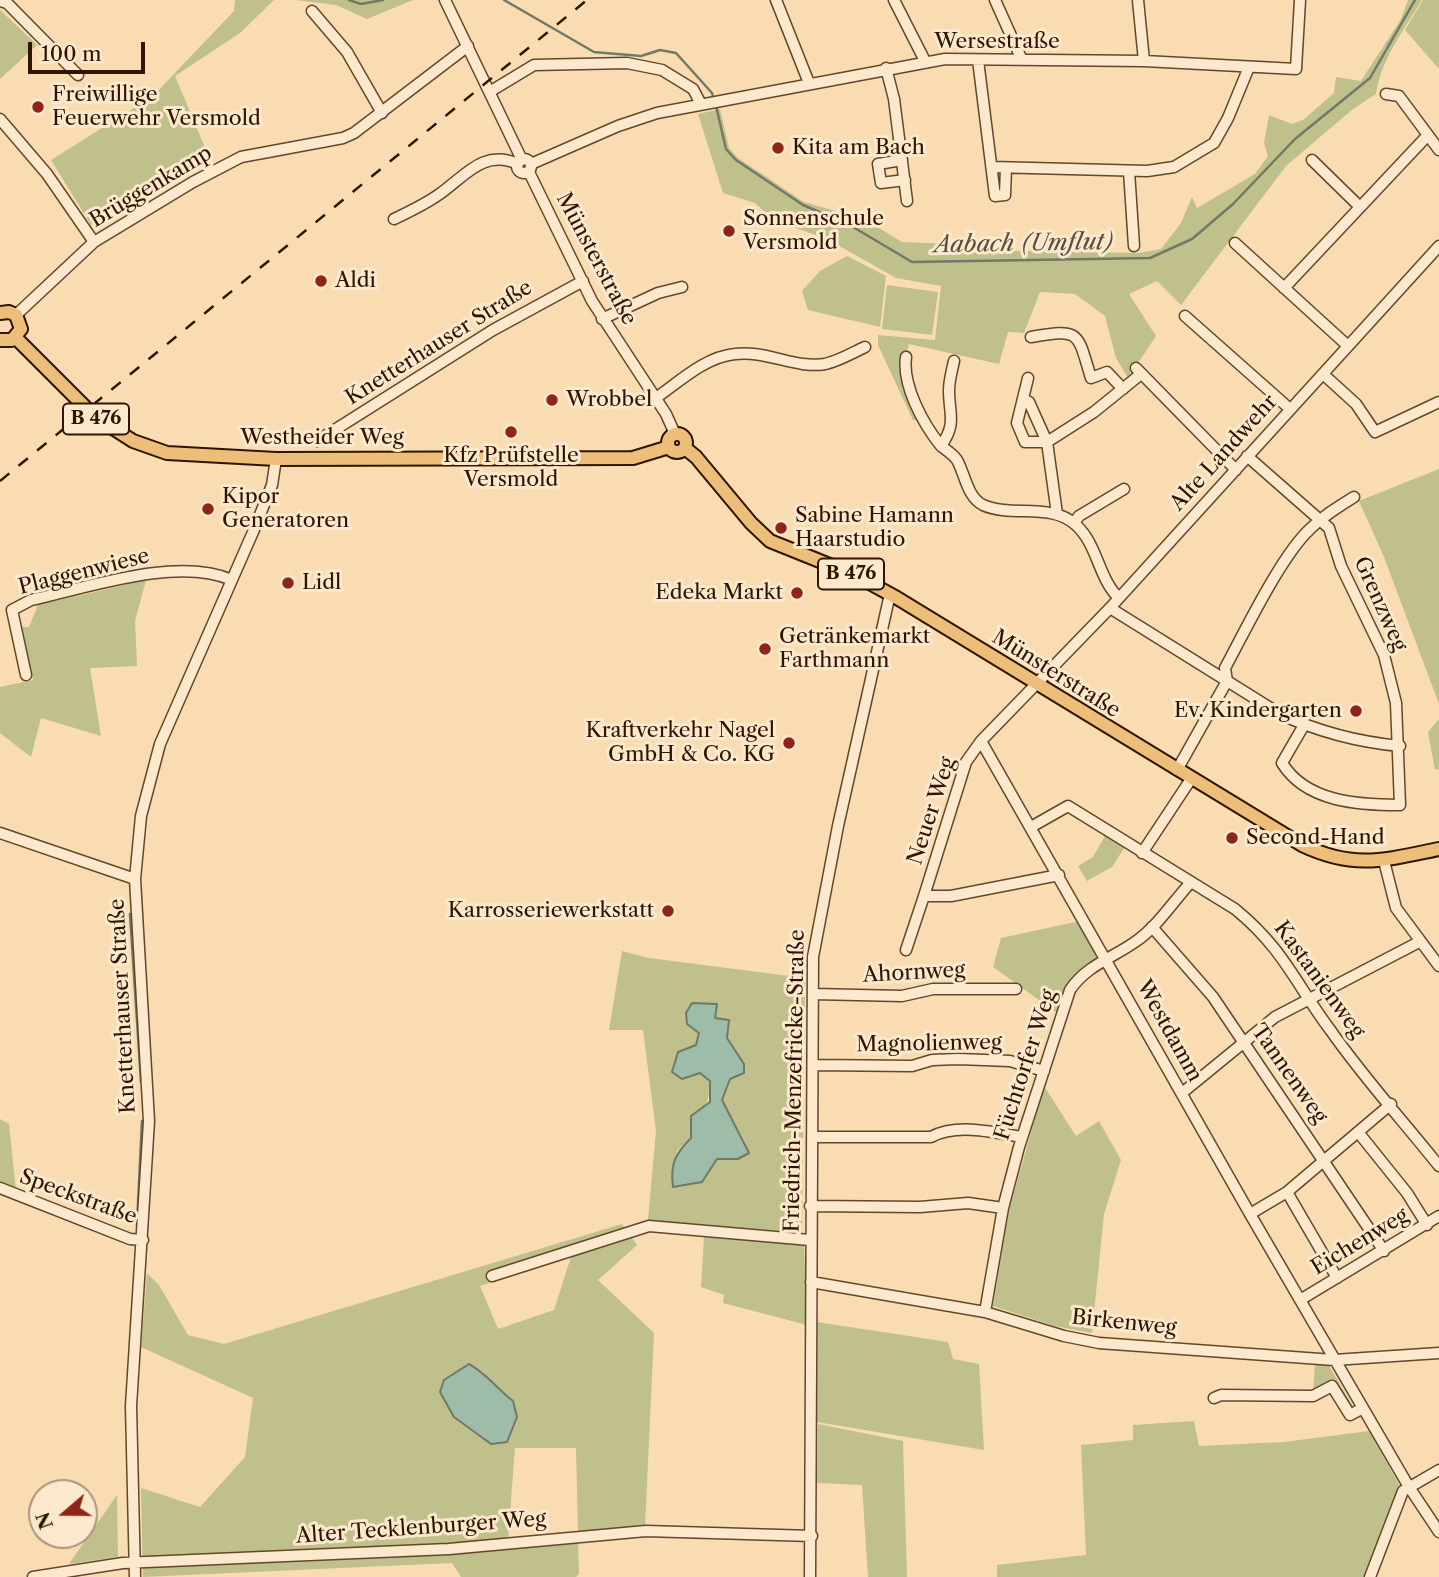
<!DOCTYPE html>
<html>
<head>
<meta charset="utf-8">
<style>
  body { margin:0 }
  #map { position:relative; width:1439px; height:1577px; overflow:hidden; background:#f9dcb2; font-family:"Libre Caslon Text",serif }
  canvas { display:block }
  .north { position:absolute; left:28px; top:1479px; width:70px; height:70px; box-sizing:border-box; background:#fbe8cd; border:2px solid #a9947b; border-radius:50%; rotate:250deg; font-size:19px; font-weight:700; line-height:28px; text-align:center; color:#2f1500 }
  .north::after { content:''; display:block; margin:auto; width:24px; height:32px; background:#8f2418; clip-path:polygon(50% 0,100% 100%,50% 72%,0 100%) }
  .scale { position:absolute; left:28px; top:42px; width:117px; height:32px; box-sizing:border-box; border:4px solid #2f1500; border-top:0; padding-left:9px; font-size:21px; line-height:24px; white-space:nowrap; color:#2f1500; -webkit-text-stroke:5px #fbe8cd; paint-order:stroke }
</style>
</head>
<body>
<div id="map">
<canvas width="1439" height="1577"></canvas>
<div class="north">N</div>
<div class="scale">100 m</div>
</div>
<script>
const c = document.querySelector('canvas').getContext('2d');
c.lineJoin = 'round';
function paint(path, color) { c.fillStyle = color; c.fill(path, 'evenodd'); }
function stroke(path, color, width, dash) { c.strokeStyle = color; c.lineWidth = width; c.lineCap = dash ? 'butt' : 'round'; c.setLineDash(dash || []); c.stroke(path); }
function label(font, color, halo, rows, align = 'center') {
  c.font = font + ' "Libre Caslon Text",serif'; c.lineWidth = 6; c.setLineDash([]); c.textBaseline = 'middle'; c.strokeStyle = halo; c.fillStyle = color; for (const [text, x, y, turn = 0] of rows) {
    c.save(); c.translate(x, y); c.rotate((+turn || 0) * Math.PI / 180); c.textAlign = isNaN(turn) ? turn : align; if (halo) c.strokeText(text, 0, 0); c.fillText(text, 0, 0); c.restore();
  }
}
const green = new Path2D(`
  M235,0H274L240,33L175,76L208,155L193,160L91,225L51,160L153,96L234,11Z
  M296,0H413L367,19L336,5Z
  M1408,0H1422C1404,30 1381,59 1376,94L1353,109L1286,166L1181,305L1157,281L1129,294L1156,336L1128,378L1116,358L1105,316L1075,294L1040,292L1024,333L1008,332L999,364L909,344L901,373L922,420H913L878,345V335L935,340L941,286L896,278L827,239L773,220L755,203L723,193L698,114L720,109L729,148L738,158L804,202L866,220L902,242L950,244L966,250L1139,253L1161,249L1181,223L1192,197L1197,208L1255,174L1268,156L1264,143L1269,115L1292,124L1303,120L1334,93L1336,77L1361,81L1401,19Z
  M1423,0H1439V69L1405,30Z
  M0,10L37,45L0,79Z
  M847,256L886,276L880,327L808,310L802,291L820,271Z
  M887,285L938,292L932,335L882,329Z
  M1439,469V704L1384,557L1359,501Z
  M146,580L135,621L137,666L90,668L101,736L41,718L31,757L0,733V687L33,680L22,627H29L38,605Z
  M1439,719V769L1435,770L1428,732Z
  M1105,836L1124,848L1112,867L1087,881L1078,866L1093,857Z
  M1080,921L1096,951V960C1076,975 1062,989 1060,1015L993,967L1001,938Z
  M622,951L649,958L805,978L802,1233L648,1220L656,1131L643,1030H609ZM717,1004L715,1018L744,1064L730,1079L722,1100L745,1143L737,1159L717,1158L710,1169L676,1152C697,1133 709,1110 710,1081L700,1072C695,1039 699,1033 717,1004Z
  M1044,1086L1076,1136L1099,1121L1121,1160L1104,1214L1092,1333L1055,1326L993,1306L1009,1211Z
  M0,1119L9,1124L17,1201L0,1194Z
  M622,1224L637,1245L598,1280L654,1333L645,1527L578,1532L576,1448H515L508,1539L418,1546L578,1540L579,1574L576,1577H461L452,1563L143,1577L141,1488L200,1507L245,1457L253,1398L141,1347L147,1273L159,1285L188,1335L224,1344ZM571,1257L554,1310L498,1329L480,1286ZM481,1370L493,1386L491,1444L454,1417Z
  M704,1235L804,1244L807,1325L723,1303L724,1295L701,1287Z
  M817,1322L948,1342L953,1359L979,1364L984,1450L817,1422Z
  M1315,1363L1328,1364L1354,1408L1350,1410L1334,1382L1313,1392Z
  M1194,1421L1199,1446L1284,1442L1369,1431L1400,1486L1365,1577H997V1565L1086,1555L1081,1445L1133,1440V1425Z
  M818,1424L903,1441L907,1577H868L862,1485L817,1483Z
  M117,1495L118,1557L69,1564Z`);
const water = new Path2D(`
  M692,1003L717,1004L715,1018L729,1020L727,1038L744,1064V1073L730,1079L722,1100L749,1153L738,1159H717L702,1182L673,1187C670,1164 675,1154 691,1138V1116L710,1102V1081L700,1073L682,1079L672,1072L678,1052L696,1045L699,1033L687,1024L686,1013Z
  M469,1364C486,1373 497,1389 513,1401L517,1417L507,1442L491,1444L454,1417L440,1392L444,1380Z`);
const stream = new Path2D(`
  M349,0L361,4L383,0
  M504,0L594,52L641,56L660,50L676,53L712,93L714,100
  M716,106L726,149L736,160L803,205L848,224L912,262L1150,258L1192,239L1233,204L1295,139L1370,78L1415,0
  M130,914L141,1082
  M137,1225L142,1121`);
const minor = new Path2D(`
  M445,0L522,160
  M776,0L809,83
  M894,0L925,61
  M995,0L1022,60
  M1138,0L1144,61
  M0,1L7,3L78,75
  M312,11L347,52L382,113
  M978,60L995,196L1005,195L1006,168
  M886,68L894,99L907,201
  M491,91L534,65L627,63L662,70L693,89L701,104
  M1386,94L1399,96L1439,150
  M0,119L47,174L94,242
  M517 166a7 7 0 1 1 14 0a7 7 0 1 1-14 0Z
  M902,160L878,164L881,183L905,180
  M1312,160L1360,207
  M531,164L618,126L657,113L945,59L1144,61L1296,69L1300,0
  M992,167L1147,171L1174,167L1214,143L1228,118L1249,67
  M1129,171L1134,246
  M529,172L592,301L666,414L675,434
  M394,219C411,211 426,204 441,193C466,175 484,149 518,164
  M1235,243L1348,346
  M1439,246L1110,608L981,741L1250,1214L1409,1487L1439,1532
  M1284,288L1428,135
  M16,315L94,242L193,182L241,157L343,138L354,133L468,46
  M1185,316L1290,409
  M602,319L658,293L682,287
  M1031,337C1081,328 1077,332 1091,378L1107,372L1123,389
  M906,357C902,385 923,424 941,446
  M954,361C952,370 949,381 949,390C949,415 957,423 941,446C946,450 953,454 957,460C965,474 967,497 983,505C1012,518 1051,502 1076,525C1098,545 1098,578 1119,598
  M1136,368L1236,470
  M1323,374L1356,404L1375,432L1439,402
  M656,398C680,381 705,357 735,354C766,350 796,369 825,364C839,361 852,353 865,347
  M1023,399L1029,402L1047,442H1025L1017,423L1028,378
  M317,441L493,330L583,281
  M1247,456L1329,528L1341,566L1384,655L1396,703L1400,805C1358,805 1306,802 1282,763L1304,725
  M1057,514L1047,442L1094,412L1141,374
  M1074,523L1079,516L1124,489
  M1110,608L1280,714C1319,732 1357,742 1400,746
  M26,675L12,610L31,600C87,588 176,556 232,580
  M981,741L966,762L924,896H951L1059,875
  M1177,770L1227,681L1225,668C1245,631 1281,556 1310,529C1323,516 1338,507 1354,497
  M1031,827L1068,806L1235,909C1284,949 1295,983 1331,1031C1364,1078 1403,1121 1439,1166
  M0,833L135,879
  M1142,853L1191,779
  M1384,861L1396,908L1439,966
  M1152,927L1213,997L1384,1251
  M906,950L924,896
  M813,994L902,996L933,989H1016
  M814,1065L912,1066L932,1060L958,1059L1010,1061L1044,1071
  M1182,1093L1275,1017L1419,942
  M1358,1132L1407,1193L1427,1225
  M812,1137H931C956,1123 994,1132 1021,1137
  M0,1188L130,1239L143,1240
  M1287,1192L1337,1278
  M810,1206L920,1207L968,1203L1003,1208
  M1250,1214L1287,1192L1391,1104
  M492,1276L649,1226L810,1240
  M811,1282L985,1312L1064,1336L1099,1343L1334,1360L1439,1353
  M1300,1300L1439,1216
  M985,1312L1003,1208L1019,1147L1070,990C1086,966 1112,958 1135,942C1157,927 1173,902 1191,882
  M1214,1398L1221,1395L1313,1396L1332,1386L1350,1415L1363,1408
  M33,1577L123,1563L449,1549L646,1531L812,1536
  M135,1577L131,1406L149,1121L135,879L141,816L160,744L253,532L272,485L276,459
  M810,1577L813,957L838,826L890,594
  M1370,1577L1403,1491L1439,1470`);
const major = new Path2D(`
  M0,313L9,312L16,315L21,329L12,340H0
  M16,338L94,416L133,441L167,453L276,459L633,458L669,447
  M668 443a9 9 0 1 1 18 0a9 9 0 1 1-18 0Z
  M685,448L696,457L751,523L770,541L857,576L897,598L1302,845C1355,870 1385,860 1439,849`);
const rail = new Path2D(`
  M0,481L587,0`);
const markers = [
  [38,107,7,"#8f2418"],
  [778,148,7,"#8f2418"],
  [729,231,7,"#8f2418"],
  [321,281,7,"#8f2418"],
  [552,400,7,"#8f2418"],
  [511,432,7,"#8f2418"],
  [208,509,7,"#8f2418"],
  [781,528,7,"#8f2418"],
  [288,583,7,"#8f2418"],
  [797,593,7,"#8f2418"],
  [765,649,7,"#8f2418"],
  [1356,711,7,"#8f2418"],
  [789,743,7,"#8f2418"],
  [1232,838,7,"#8f2418"],
  [668,911,7,"#8f2418"]
];
const shields = [
  [96,419,66],
  [851,574,66]
];
const shieldNames = [
  ["B 476",96,419],
  ["B 476",851,574]
];
const streetNames = [
  ["Wersestraße",997,42],
  ["Brüggenkamp",151,187,-31],
  ["Münsterstraße",596,259,62],
  ["Knetterhauser Straße",439,343,-32],
  ["Westheider Weg",322,438],
  ["Alte Landwehr",1224,453,-48],
  ["Plaggenwiese",84,572,-14],
  ["Grenzweg",1380,604,66],
  ["Münsterstraße",1056,674,32],
  ["Neuer Weg",932,811,-72],
  ["Ahornweg",914,973,-3],
  ["Kastanienweg",1319,980,54],
  ["Knetterhauser Straße",123,1006,-93],
  ["Westdamm",1169,1031,61],
  ["Magnolienweg",929,1044,-1],
  ["Füchtorfer Weg",1026,1065,-72],
  ["Tannenweg",1289,1074,55],
  ["Friedrich-Menzefricke-Straße",795,1081,-89],
  ["Speckstraße",78,1197,20],
  ["Eichenweg",1360,1242,-31],
  ["Birkenweg",1124,1323,6],
  ["Alter Tecklenburger Weg",421,1528,-4]
];
const poiNames = [
  ["Freiwillige",52,95],
  ["Feuerwehr Versmold",52,119],
  ["Kita am Bach",792,148],
  ["Sonnenschule",743,219],
  ["Versmold",743,243],
  ["Aldi",335,281],
  ["Wrobbel",566,400],
  ["Kfz Prüfstelle",511,456,"center"],
  ["Versmold",511,480,"center"],
  ["Kipor",222,497],
  ["Generatoren",222,521],
  ["Sabine Hamann",795,516],
  ["Haarstudio",795,540],
  ["Lidl",302,583],
  ["Edeka Markt",783,593,"right"],
  ["Getränkemarkt",779,637],
  ["Farthmann",779,661],
  ["Ev. Kindergarten",1342,711,"right"],
  ["Kraftverkehr Nagel",775,731,"right"],
  ["GmbH & Co. KG",775,755,"right"],
  ["Second-Hand",1246,838],
  ["Karrosseriewerkstatt",654,911,"right"]
];
const waterNames = [
  ["Aabach (Umflut)",1024,244,-1]
];
paint(green, '#bfc08c');
paint(water, '#9ebcaa');
stroke(water, '#727966', 2);
stroke(stream, '#727966', 2.5);
stroke(minor, '#62472c', 13);
stroke(major, '#2f1500', 16);
stroke(minor, '#fbe8cd', 10);
stroke(major, '#ecbe79', 12);
stroke(rail, '#2f1500', 2.5, [12, 12]);
for (const [x, y, r, color] of markers) { const dot = new Path2D(); dot.arc(x, y, r, 0, 2 * Math.PI); c.fillStyle = color; c.fill(dot); stroke(dot, '#fbe8cd', 2.5); }
for (const [x, y, w] of shields) { const box = new Path2D(); box.roundRect(x - w / 2, y - 15.5, w, 31, 5); c.fillStyle = '#fbe8cd'; c.fill(box); stroke(box, '#2f1500', 2); }
label('bold 19px', '#2f1500', null, shieldNames);
label('21px', '#2f1500', '#fbe8cd', streetNames);
label('21px', '#2f1500', '#fbe8cd', poiNames, 'left');
label('italic 23px', '#564f3c', '#fbe8cd', waterNames);
</script>
</body>
</html>
